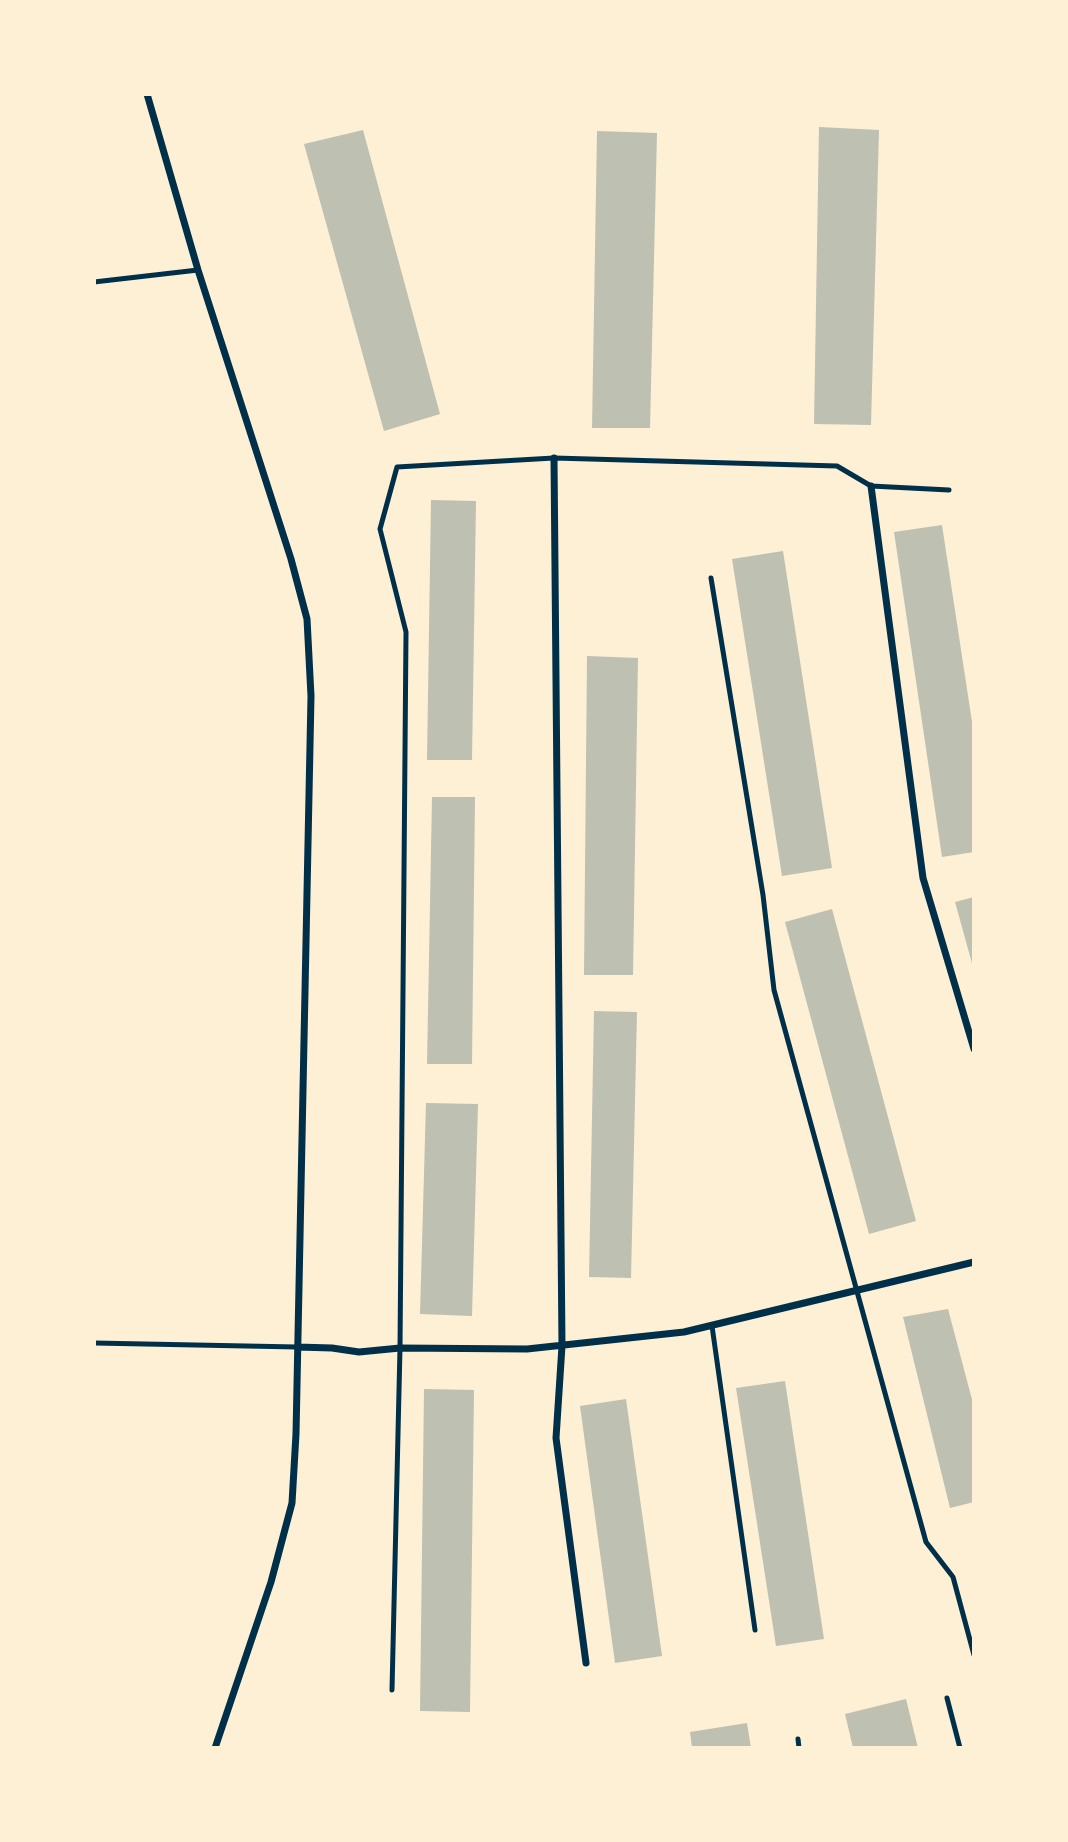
<!DOCTYPE html>
<html>
<head>
<meta charset="utf-8">
<style>
  body { margin:0 }
  #map { position:relative; width:1068px; height:1842px; overflow:hidden; background:#fdf0d5; font-family:"Noto Sans",sans-serif }
  canvas { display:block }
  .frame { position:absolute; inset:0; border:96px solid #fdf0d5; pointer-events:none }
</style>
</head>
<body>
<div id="map">
<canvas width="1068" height="1842"></canvas>
<div class="frame"></div>
</div>
<script>
const c = document.querySelector('canvas').getContext('2d');
c.lineJoin = 'round';
function paint(path, color) { c.fillStyle = color; c.fill(path, 'evenodd'); }
function stroke(path, color, width, dash) { c.strokeStyle = color; c.lineWidth = width; c.lineCap = dash ? 'butt' : 'round'; c.setLineDash(dash || []); c.stroke(path); }
const building = new Path2D(`
  M819,127L879,130L871,425L814,424Z
  M363,130L440,414L384,431L304,144Z
  M597,131L657,133L650,428H592Z
  M431,500L476,501L472,760H427Z
  M942,525L974,735V852L942,857L894,532Z
  M783,551L832,868L782,876L732,559Z
  M587,656L638,658L633,975H584Z
  M432,797H475L472,1064H427Z
  M974,897V967H973L955,902Z
  M832,909L916,1221L869,1234L785,922Z
  M594,1011L637,1012L631,1278L589,1277Z
  M426,1103L478,1104L472,1316L420,1314Z
  M948,1309L974,1407V1502L950,1508L903,1317Z
  M785,1381L824,1639L776,1646L736,1388Z
  M424,1389L474,1390L470,1712L420,1711Z
  M626,1399L662,1656L615,1663L580,1406Z
  M906,1699L918,1748H853L845,1714Z
  M747,1723L751,1748H692L690,1732Z`);
const service = new Path2D(`
  M94,282L198,270
  M711,578L763,895L774,990L926,1542L953,1577L974,1655
  M712,1326L755,1630
  M94,1343L297,1347
  M392,1690L400,1348L406,632L380,529L397,467L554,458L837,466L871,486L949,490
  M947,1698L960,1748
  M798,1739L799,1748`);
const minor = new Path2D(`
  M147,94L198,270L291,559L307,619L311,696L296,1434L292,1503L271,1582L215,1748
  M554,458L562,1346L556,1438L586,1663
  M871,486L923,878L974,1049
  M297,1347L332,1348L359,1352L400,1348L527,1349L684,1332L974,1262`);
paint(building, '#bec0b2');
stroke(service, '#003049', 5);
stroke(minor, '#003049', 7);
</script>
</body>
</html>
